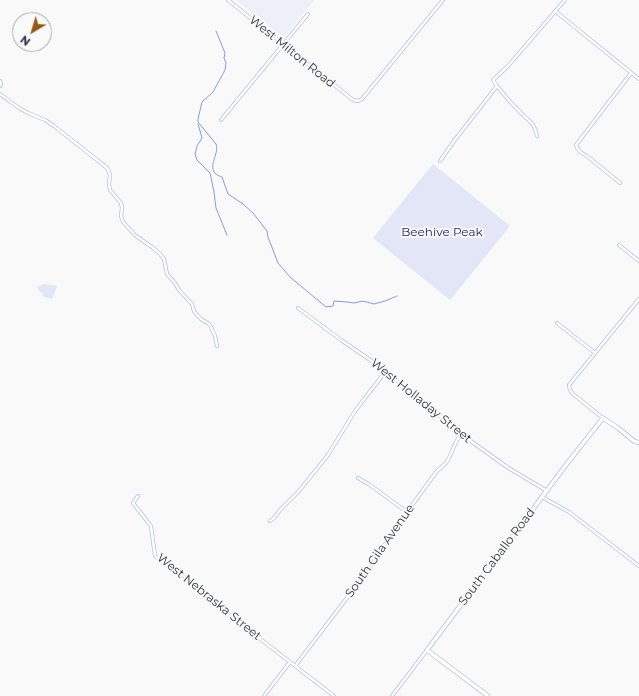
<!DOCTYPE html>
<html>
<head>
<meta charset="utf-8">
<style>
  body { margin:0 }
  #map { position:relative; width:639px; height:696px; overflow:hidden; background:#f9f9f9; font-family:Montserrat,sans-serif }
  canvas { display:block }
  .north { position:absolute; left:12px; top:12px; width:40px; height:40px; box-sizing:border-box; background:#f9f9f9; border:1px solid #a9abb0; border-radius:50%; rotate:218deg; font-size:11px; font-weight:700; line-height:16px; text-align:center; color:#323543 }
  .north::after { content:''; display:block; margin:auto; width:14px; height:18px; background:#935a15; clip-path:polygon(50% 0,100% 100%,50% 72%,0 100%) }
</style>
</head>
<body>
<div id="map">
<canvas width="639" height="696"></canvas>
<div class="north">N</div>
</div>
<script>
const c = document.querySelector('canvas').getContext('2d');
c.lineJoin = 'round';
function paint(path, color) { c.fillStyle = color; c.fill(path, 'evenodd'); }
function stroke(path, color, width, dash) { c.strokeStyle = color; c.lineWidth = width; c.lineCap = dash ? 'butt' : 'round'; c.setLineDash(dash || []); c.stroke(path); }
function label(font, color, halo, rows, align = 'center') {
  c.font = font + ' Montserrat,sans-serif'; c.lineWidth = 4; c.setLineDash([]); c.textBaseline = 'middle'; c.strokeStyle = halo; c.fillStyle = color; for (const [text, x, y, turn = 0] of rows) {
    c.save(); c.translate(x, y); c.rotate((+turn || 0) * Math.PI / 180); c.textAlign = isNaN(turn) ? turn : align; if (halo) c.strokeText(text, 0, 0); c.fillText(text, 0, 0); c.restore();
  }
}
const built = new Path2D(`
  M236,0H314L284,38Z`);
const green = new Path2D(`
  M433,164L510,226L450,300L373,238Z
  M44,284L57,286L52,299L42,296L43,293L40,292L37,287Z`);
const stream = new Path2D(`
  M216,31L225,53L224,58L226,63L225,70L213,92L202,102L198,119V122L216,144C220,152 207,167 216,174C218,176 220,176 222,177L228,194L243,204L253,213L267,231L268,237L278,263L290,277L326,307L333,306L334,301L347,302L354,303L363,301L374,304L385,301L397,296
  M198,124L202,138L197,146L195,154L197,160L210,173L214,192L216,208L227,235`);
const minor = new Path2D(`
  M228,0L353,100L358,101L362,99L443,0
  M555,11L639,79
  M0,81L1,84L0,86
  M497,86C504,95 511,103 519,111C527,120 535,122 537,136
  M0,94L19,108L28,113L45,120L54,126L101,163L108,169L110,175L109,184L110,190L121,203L122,208L121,216L123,222L136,236L152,247L160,254L164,259L167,274L175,283L179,290L192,304L194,311L197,315L201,319L209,324L211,327L215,336L217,346
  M221,120L308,14
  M440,161L454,141L497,86L493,80L508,66L565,0
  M620,183L587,156C581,153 578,151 576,145L631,73
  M619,245L639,261
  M298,308L341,340L379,366L461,434L507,467L547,491
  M557,323L595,353
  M603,418L573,394L570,390L569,385L639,299
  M358,478L370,485L400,507L407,512
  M138,496L133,503L151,526L155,556L170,568L192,581L213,601L251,634L259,638L334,696
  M542,497L569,512L639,566
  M270,521L274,518L280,510L299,491L328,455L355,411L385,372
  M295,666L366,573L407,512L437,471L446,463L449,458L456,442L461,434
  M264,696L290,662
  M392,696L427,650`);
const tertiary = new Path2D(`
  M488,696L427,650L569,461L603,418L618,428L634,441L639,443`);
const streetNames = [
  ["West Milton Road",292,52,39],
  ["West Holladay Street",421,401,39],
  ["South Gila Avenue",380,551,-55],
  ["South Caballo Road",497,557,-53],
  ["West Nebraska Street",209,597,39]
];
const parkNames = [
  ["Beehive Peak",442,232]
];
paint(built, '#eef0f9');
paint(green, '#e2e6f6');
stroke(stream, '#8997e4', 1);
stroke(minor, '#b6bedf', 4);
stroke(tertiary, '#b6bedf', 5);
stroke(minor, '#fff', 2.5);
stroke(tertiary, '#fff', 3.5);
label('12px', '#323543', '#f9f9f9', streetNames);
label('12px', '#1e1a72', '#f9f9f9', parkNames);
</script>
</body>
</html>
